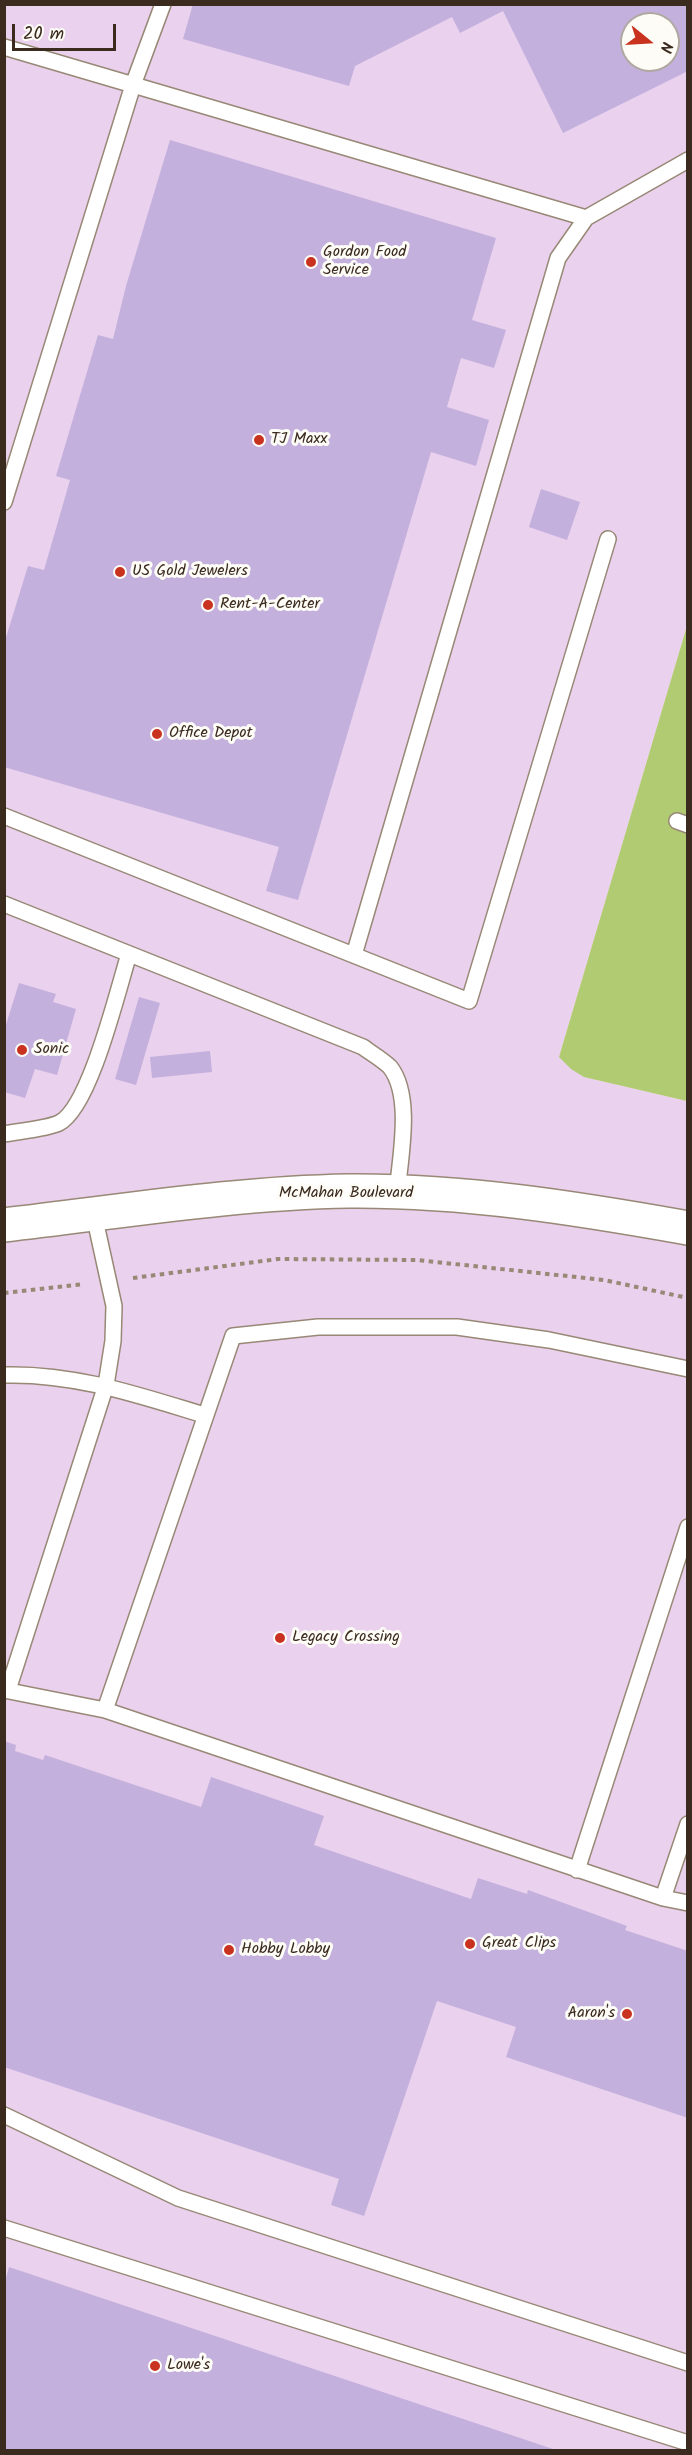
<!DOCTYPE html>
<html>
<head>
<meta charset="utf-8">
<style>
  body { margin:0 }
  #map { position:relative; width:692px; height:2455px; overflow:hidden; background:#f5e5cd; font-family:Kalam,sans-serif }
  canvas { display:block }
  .frame { position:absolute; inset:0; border:6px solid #3b2a1e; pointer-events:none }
  .north { position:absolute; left:620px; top:12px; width:60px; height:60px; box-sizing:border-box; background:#fdfcf7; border:2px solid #afa8a0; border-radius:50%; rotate:108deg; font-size:16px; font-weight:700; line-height:24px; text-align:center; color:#3b2a1e }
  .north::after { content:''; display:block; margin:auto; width:21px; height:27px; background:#c8321e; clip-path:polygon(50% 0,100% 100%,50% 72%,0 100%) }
  .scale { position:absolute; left:12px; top:24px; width:104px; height:27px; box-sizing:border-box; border:3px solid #3b2a1e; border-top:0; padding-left:8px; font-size:18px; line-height:21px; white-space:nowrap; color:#3b2a1e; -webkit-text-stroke:4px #fdfcf7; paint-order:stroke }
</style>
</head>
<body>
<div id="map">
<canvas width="692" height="2455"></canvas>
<div class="frame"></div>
<div class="north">N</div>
<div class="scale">20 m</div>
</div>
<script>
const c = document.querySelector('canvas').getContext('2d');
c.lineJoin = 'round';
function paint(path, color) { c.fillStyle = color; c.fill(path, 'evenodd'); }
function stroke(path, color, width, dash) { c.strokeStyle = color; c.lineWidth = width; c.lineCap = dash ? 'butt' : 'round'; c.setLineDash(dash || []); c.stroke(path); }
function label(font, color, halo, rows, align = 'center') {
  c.font = font + ' Kalam,sans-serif'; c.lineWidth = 6; c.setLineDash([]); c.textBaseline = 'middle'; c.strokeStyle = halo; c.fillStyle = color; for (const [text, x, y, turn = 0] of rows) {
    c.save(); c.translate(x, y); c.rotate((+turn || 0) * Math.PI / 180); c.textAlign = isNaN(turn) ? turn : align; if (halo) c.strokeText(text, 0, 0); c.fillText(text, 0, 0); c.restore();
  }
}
const built = new Path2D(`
  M5,5H687V626L559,1057L584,1077L687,1101V2450H5ZM632,24H668V60H632Z`);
const green = new Path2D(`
  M687,626V1101L584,1077L571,1069L559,1057Z`);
const building = new Path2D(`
  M193,4H688V71L563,133L503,11L460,33L452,17L355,66L349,86L183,39ZM632,24H668V60H632Z
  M170,140L496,238L472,320L506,330L494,368L461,358L447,407L489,420L476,466L431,452L298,900L266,891L279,847L4,767V644L28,566L44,570L70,480L56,476L98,335L113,339L126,286Z
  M541,489L580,502L567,540L529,527Z
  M19,983L56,994L53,1002L76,1009L57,1075L35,1069L25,1098L4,1092V1031Z
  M139,997L160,1003L136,1085L115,1079Z
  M210,1051L212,1072L152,1078L150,1057Z
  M4,1741L16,1745L15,1751L43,1760L45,1755L201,1807L211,1777L324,1816L314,1845L471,1899L478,1878L527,1894L528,1890L627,1926L625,1930L688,1951V2118L506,2057L516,2027L437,2001L364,2216L331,2205L339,2179L4,2067Z
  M9,2267L556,2450H5V2282Z`);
const path = new Path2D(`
  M133,1278L278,1259L417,1260L604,1280L688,1298
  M4,1293L84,1284`);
const lane = new Path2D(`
  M4,47L586,218
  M4,502L133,85L163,4
  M4,816L469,1001L608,539
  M677,821L688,825
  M4,904L363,1047C371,1053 383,1060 390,1067C413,1096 400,1158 397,1193
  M354,955L558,258L586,218L688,160
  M4,1134C20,1131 46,1129 59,1123C90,1108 118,989 129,954
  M4,1375C74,1373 138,1395 204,1415
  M4,1690L105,1710L663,1898L688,1903
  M8,1690L106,1385L113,1341L114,1306L94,1215
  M105,1710L233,1336L318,1327H457L549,1340L688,1369
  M577,1870L688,1527
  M663,1898L688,1824
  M4,2115L178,2198L688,2363
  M4,2228L688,2443`);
const secondary = new Path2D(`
  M4,1225C119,1212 233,1193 349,1191C462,1190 576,1208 688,1228`);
const markers = [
  [311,262,6,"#c8321e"],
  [259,440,6,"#c8321e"],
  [120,572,6,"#c8321e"],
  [208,605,6,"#c8321e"],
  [157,734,6,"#c8321e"],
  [22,1050,6,"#c8321e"],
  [280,1638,6,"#c8321e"],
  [470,1944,6,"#c8321e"],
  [229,1950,6,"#c8321e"],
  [627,2014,6,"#c8321e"],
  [155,2366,6,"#c8321e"]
];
const poiNames = [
  ["Gordon Food",323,253],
  ["Service",323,271],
  ["TJ Maxx",271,440],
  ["US Gold Jewelers",132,572],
  ["Rent-A-Center",220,605],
  ["Office Depot",169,734],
  ["Sonic",34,1050],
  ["Legacy Crossing",292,1638],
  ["Great Clips",482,1944],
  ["Hobby Lobby",241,1950],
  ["Aaron's",615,2014,"right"],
  ["Lowe's",167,2366]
];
const streetNames = [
  ["McMahan Boulevard",346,1194]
];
paint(built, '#ead1ed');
paint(green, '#b0cb71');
paint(building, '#c3b0dd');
stroke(lane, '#988876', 18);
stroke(secondary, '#988876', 36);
stroke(path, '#988876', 4, [4.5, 4.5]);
stroke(lane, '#fff', 15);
stroke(secondary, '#fff', 33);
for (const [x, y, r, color] of markers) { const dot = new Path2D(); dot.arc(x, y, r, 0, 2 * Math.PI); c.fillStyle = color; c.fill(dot); stroke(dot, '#fdfcf7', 2); }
label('16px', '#3b2a1e', '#fdfcf7', poiNames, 'left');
label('16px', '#3b2a1e', '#fdfcf7', streetNames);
</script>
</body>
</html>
